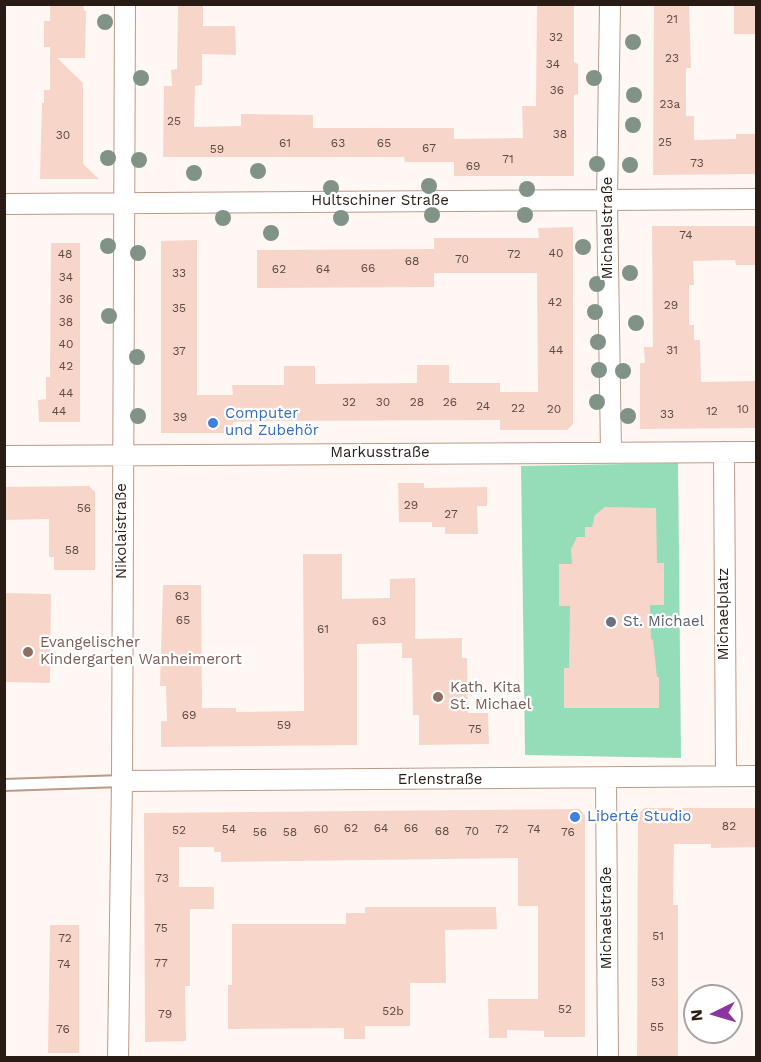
<!DOCTYPE html>
<html>
<head>
<meta charset="utf-8">
<style>
  body { margin:0 }
  #map { position:relative; width:761px; height:1062px; overflow:hidden; background:#fff7f3; font-family:"Work Sans",sans-serif }
  canvas { display:block }
  .frame { position:absolute; inset:0; border:6px solid #291c15; pointer-events:none }
  .north { position:absolute; left:683px; top:984px; width:60px; height:60px; box-sizing:border-box; background:#fff; border:2px solid #a9a4a1; border-radius:50%; rotate:265deg; font-size:16px; font-weight:700; line-height:24px; text-align:center; color:#291c15 }
  .north::after { content:''; display:block; margin:auto; width:21px; height:27px; background:#8c34a0; clip-path:polygon(50% 0,100% 100%,50% 72%,0 100%) }
</style>
</head>
<body>
<div id="map">
<canvas width="761" height="1062"></canvas>
<div class="frame"></div>
<div class="north">N</div>
</div>
<script>
const c = document.querySelector('canvas').getContext('2d');
c.lineJoin = 'round';
function paint(path, color) { c.fillStyle = color; c.fill(path, 'evenodd'); }
function stroke(path, color, width, dash) { c.strokeStyle = color; c.lineWidth = width; c.lineCap = dash ? 'butt' : 'round'; c.setLineDash(dash || []); c.stroke(path); }
function label(font, color, halo, rows, align = 'center') {
  c.font = font + ' "Work Sans",sans-serif'; c.lineWidth = 4.5; c.setLineDash([]); c.textBaseline = 'middle'; c.strokeStyle = halo; c.fillStyle = color; for (const [text, x, y, turn = 0] of rows) {
    c.save(); c.translate(x, y); c.rotate((+turn || 0) * Math.PI / 180); c.textAlign = isNaN(turn) ? turn : align; if (halo) c.strokeText(text, 0, 0); c.fillText(text, 0, 0); c.restore();
  }
}
const green = new Path2D(`
  M678,463L681,758L525,755L521,466Z`);
const building = new Path2D(`
  M50,4H83L84,11H86L85,58H57L83,83V164L99,179H40L42,103H44V90H50V47H44V21H50Z
  M178,4H203V26H235L236,55L202,54V85L195,86L194,127L241,126V114L313,115V128H454V139L523,138L522,106H536L537,4H574V62L578,64V94L574,95V176H454V162H405L404,157H163L164,86H172L171,70L177,69Z
  M654,4H689L691,68H686V116H694V140L736,139V134H756V174L653,175Z
  M734,4H756V34H734Z
  M652,226H756V265H736L735,260L693,261L694,285H689V325H694V340H700L701,382L756,381V428L640,429V363H645L644,347H653Z
  M573,227V424L567,430H500V420L267,421L233,422V433H161V241L197,240V395H233L232,385H284V366H315V384L417,383V365H449V383H500V392H538L537,273H434V287L257,288V250L434,249V238H539L538,228Z
  M51,243H80V422H39L38,400L46,399V377H50Z
  M398,483H424V488L487,487V506H477L478,534H445V527H432V522H399Z
  M89,486L95,492V570H54V557H49V519L4,520V487Z
  M605,507L656,508L657,563H664V605H650L651,639L653,640L657,677H659V708H564V668H569L570,606H559V564H572L571,549L577,537H585V527H592L595,515Z
  M303,554H342V599L390,598V579L415,578V639L462,638V658H467L468,713H488L489,744L419,745V715H413L412,658H402V643L357,644V745L161,747V721H167L166,686H160L163,585H201L202,708H236V712L304,711Z
  M5,593L51,594L50,683L5,682Z
  M644,808H756V847L711,848V844H674L673,905H678V1058H637L638,815Z
  M580,809L585,815V1037H544V1031L507,1030V1038H489L488,999H538V906H518V858L221,862V852H214V847H179V887H214V909H190V986H185L186,1041L145,1042L144,813Z
  M365,907H496L497,929L445,930L446,983H410V1026H365V1039H344V1028L228,1029V985H232V924H346V913H365Z
  M50,925H79V1053H48Z`);
const service = new Path2D(`
  M4,785L122,781`);
const minor = new Path2D(`
  M610,4L607,201L611,451
  M4,204L756,199
  M724,452L726,776
  M4,456L756,452
  M606,779L608,1058
  M122,781L756,776
  M118,1058L122,781L125,4`);
const trees = [
  [105,22],
  [633,42],
  [141,78],
  [594,78],
  [634,95],
  [633,125],
  [108,158],
  [139,160],
  [597,164],
  [630,165],
  [258,171],
  [194,173],
  [429,186],
  [331,188],
  [527,189],
  [432,215],
  [525,215],
  [223,218],
  [341,218],
  [271,233],
  [108,246],
  [583,247],
  [138,253],
  [630,273],
  [597,284],
  [595,312],
  [109,316],
  [636,323],
  [598,342],
  [137,357],
  [599,370],
  [623,371],
  [597,402],
  [138,416],
  [628,416]
];
const markers = [
  [213,423,6,"#3f7fe0"],
  [611,622,6,"#6b7280"],
  [28,652,6,"#8d6e63"],
  [438,697,6,"#8d6e63"],
  [575,817,6,"#3f7fe0"]
];
const numberNames = [
  ["21",672,19],
  ["32",556,37],
  ["23",672,58],
  ["34",553,64],
  ["36",557,90],
  ["23a",670,104],
  ["25",174,121],
  ["38",560,134],
  ["30",63,135],
  ["25",665,142],
  ["61",285,143],
  ["63",338,143],
  ["65",384,143],
  ["67",429,148],
  ["59",217,149],
  ["71",508,159],
  ["73",697,163],
  ["69",473,166],
  ["74",686,235],
  ["40",556,253],
  ["48",65,254],
  ["72",514,254],
  ["70",462,259],
  ["68",412,261],
  ["66",368,268],
  ["62",279,269],
  ["64",323,269],
  ["33",179,273],
  ["34",66,277],
  ["36",66,299],
  ["42",555,302],
  ["29",671,305],
  ["35",179,308],
  ["38",66,322],
  ["40",66,344],
  ["44",556,350],
  ["31",672,350],
  ["37",179,351],
  ["42",66,366],
  ["44",66,393],
  ["32",349,402],
  ["30",383,402],
  ["28",417,402],
  ["26",450,402],
  ["24",483,406],
  ["22",518,408],
  ["20",554,409],
  ["10",743,409],
  ["44",59,411],
  ["12",712,411],
  ["33",667,414],
  ["39",180,417],
  ["29",411,505],
  ["56",84,508],
  ["27",451,514],
  ["58",72,550],
  ["63",182,596],
  ["65",183,620],
  ["63",379,621],
  ["61",323,629],
  ["69",189,715],
  ["59",284,725],
  ["75",475,729],
  ["82",729,826],
  ["62",351,828],
  ["64",381,828],
  ["66",411,828],
  ["54",229,829],
  ["60",321,829],
  ["72",502,829],
  ["74",534,829],
  ["52",179,830],
  ["68",442,831],
  ["70",472,831],
  ["56",260,832],
  ["58",290,832],
  ["76",568,832],
  ["73",162,878],
  ["75",161,928],
  ["51",658,936],
  ["72",65,938],
  ["77",161,963],
  ["74",64,964],
  ["53",658,982],
  ["52",565,1009],
  ["52b",393,1011],
  ["79",165,1014],
  ["55",657,1027],
  ["76",63,1029]
];
const streetNames = [
  ["Hultschiner Straße",380,201],
  ["Michaelstraße",608,228,-90],
  ["Markusstraße",380,453],
  ["Nikolaistraße",122,531,-90],
  ["Michaelplatz",724,614,-90],
  ["Erlenstraße",440,780],
  ["Michaelstraße",607,918,-90]
];
const shopNames = [
  ["Computer",225,414],
  ["und Zubehör",225,431],
  ["Liberté Studio",587,817]
];
const worshipNames = [
  ["St. Michael",623,622]
];
const educationNames = [
  ["Evangelischer",40,643],
  ["Kindergarten Wanheimerort",40,660],
  ["Kath. Kita",450,688],
  ["St. Michael",450,705]
];
paint(green, '#94ddb8');
paint(building, '#f8d5c9');
stroke(service, '#bc9a88', 14);
stroke(minor, '#bc9a88', 22);
stroke(service, '#fff', 10);
stroke(minor, '#fff', 20);
c.fillStyle = '#819287';
for (const [x, y] of trees) { c.beginPath(); c.arc(x, y, 8, 0, 2 * Math.PI); c.fill(); }
for (const [x, y, r, color] of markers) { const dot = new Path2D(); dot.arc(x, y, r, 0, 2 * Math.PI); c.fillStyle = color; c.fill(dot); stroke(dot, '#fff', 2); }
label('12px', '#5d4a42', null, numberNames);
label('15px', '#291c15', '#fff', streetNames);
label('15px', '#366cbe', '#fff', shopNames, 'left');
label('15px', '#5b616d', '#fff', worshipNames, 'left');
label('15px', '#785e54', '#fff', educationNames, 'left');
</script>
</body>
</html>
